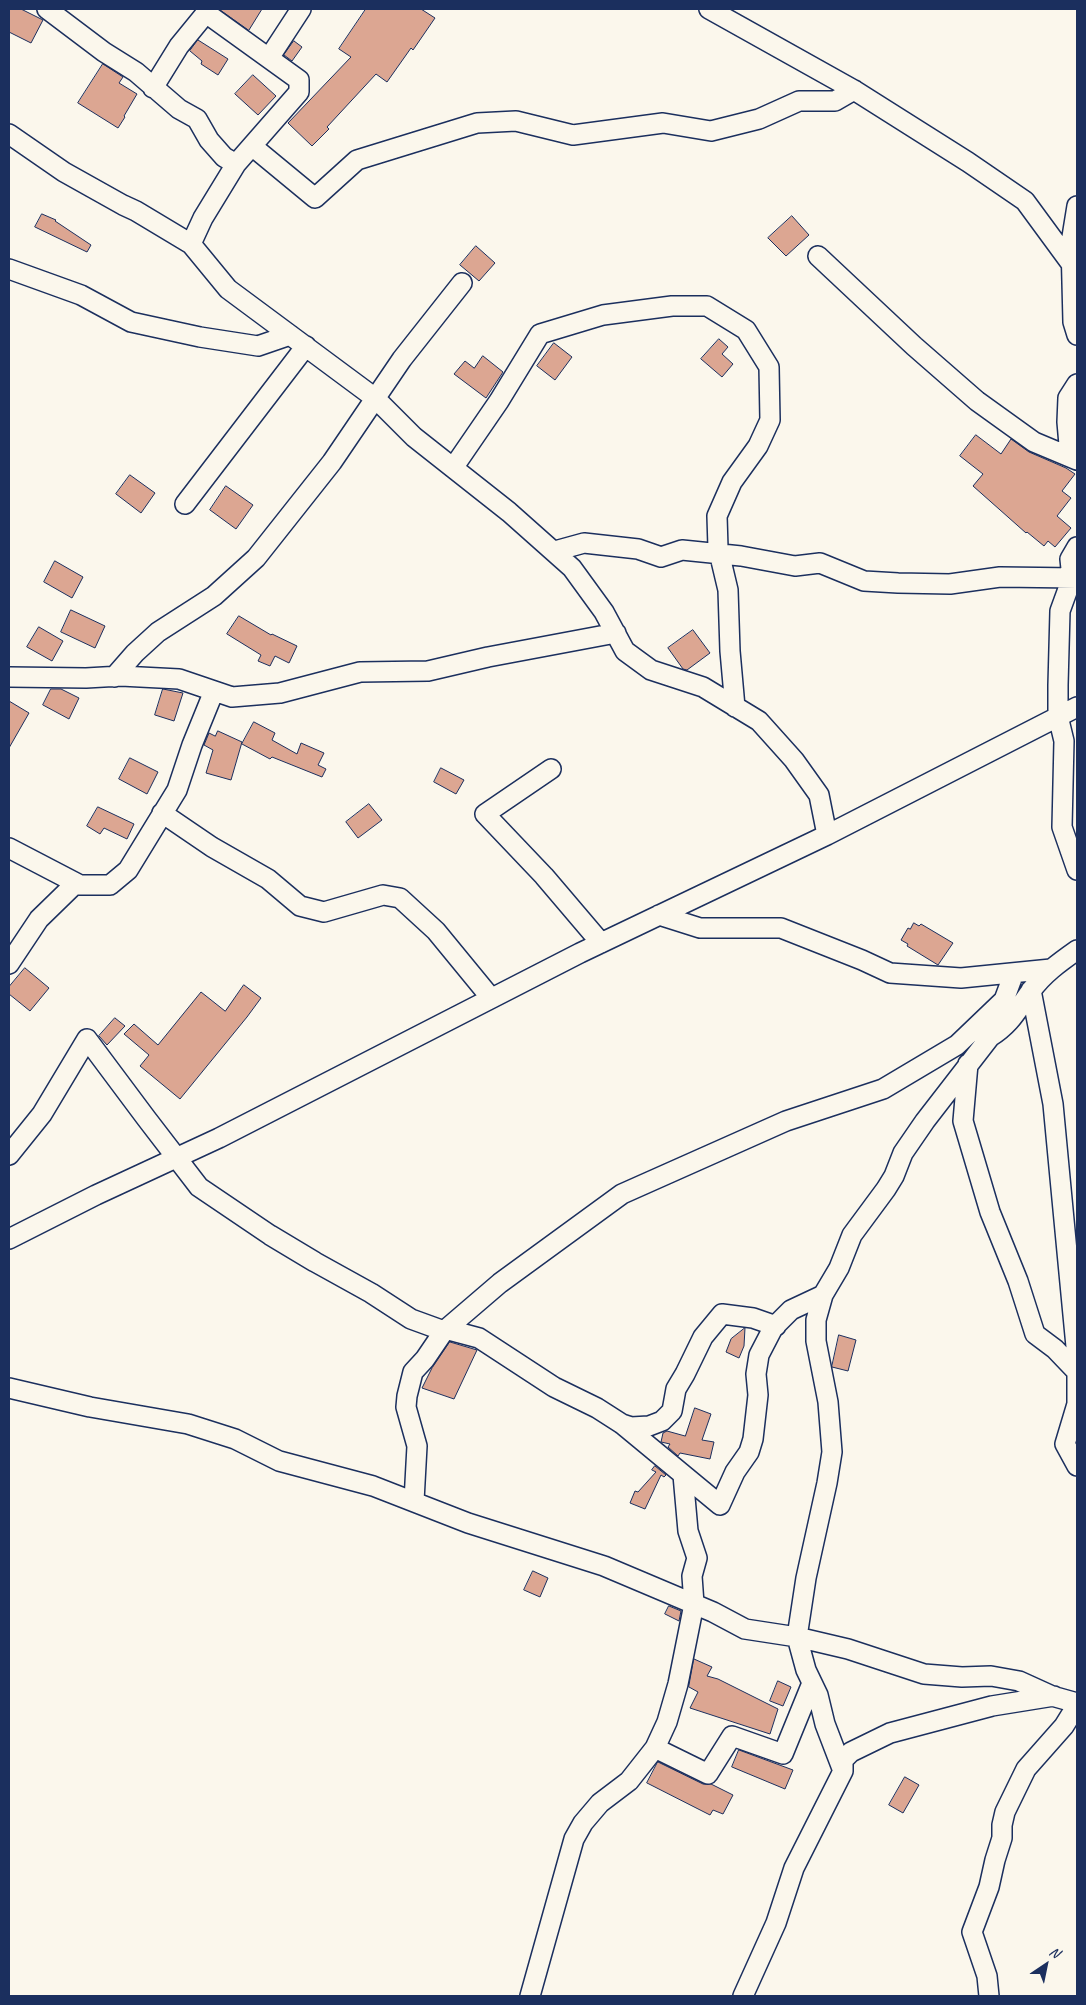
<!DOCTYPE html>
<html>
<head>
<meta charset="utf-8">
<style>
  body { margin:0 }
  #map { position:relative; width:1086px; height:2005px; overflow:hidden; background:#fbf7ec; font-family:Caveat,sans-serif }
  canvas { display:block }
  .frame { position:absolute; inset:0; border:10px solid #1b2f5e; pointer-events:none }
  .north { position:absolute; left:1021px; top:1940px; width:50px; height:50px; -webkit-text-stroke:4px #fbf7ec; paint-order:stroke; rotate:34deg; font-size:14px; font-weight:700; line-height:20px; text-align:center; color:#1b2f5e }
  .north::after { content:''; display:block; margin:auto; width:18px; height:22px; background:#1b2f5e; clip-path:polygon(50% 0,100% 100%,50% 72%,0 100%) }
</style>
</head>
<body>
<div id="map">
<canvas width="1086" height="2005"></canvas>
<div class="frame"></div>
<div class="north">N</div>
</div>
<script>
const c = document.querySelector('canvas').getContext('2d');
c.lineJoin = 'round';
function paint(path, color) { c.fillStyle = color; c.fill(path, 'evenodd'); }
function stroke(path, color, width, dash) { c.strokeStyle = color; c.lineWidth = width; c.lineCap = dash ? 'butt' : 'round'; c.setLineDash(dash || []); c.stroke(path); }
const building = new Path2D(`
  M9,9H21L43,20L31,43L9,32Z
  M219,9H262L249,30Z
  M366,9H421L435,18L413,50L411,48L387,82L376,74L327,127L329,129L312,146L288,123L351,57L339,49Z
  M198,40L228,59L218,75L201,64L202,61L190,51Z
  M294,41L302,47L292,61L284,55Z
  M103,64L123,77L119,83L137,94L124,116L125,117L118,128L78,103Z
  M253,75L276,96L258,115L235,94Z
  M42,214L56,220L55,221L91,245L87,252L35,227Z
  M792,216L809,235L786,256L768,238Z
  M476,246L495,263L479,281L460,265Z
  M719,339L728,347L722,354L733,364L722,377L701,359Z
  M554,343L572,357L555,380L537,366Z
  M483,356L503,372L486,398L454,374L465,361L474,368Z
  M976,435L1001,454L1011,439L1029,452L1066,468L1075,474L1062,491L1071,498L1057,516L1071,528L1055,547L1048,541L1044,546L1027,532L1026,533L973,486L983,474L960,456Z
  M130,475L155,493L141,513L116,494Z
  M226,486L253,505L236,529L210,510Z
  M55,561L83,577L72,598L44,582Z
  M71,610L105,626L95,648L61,632Z
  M239,616L271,635L272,634L297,646L289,663L275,656L270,666L258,661L261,655L227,634Z
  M39,627L63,641L52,661L27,647Z
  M693,630L710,653L687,670L683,669L668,648Z
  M51,689H61L79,698L69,719L43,705Z
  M163,689L183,693L174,721L155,715Z
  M9,701L29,713L9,748Z
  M254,722L275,733L272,740L297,754L301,743L324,753L318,765L326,769L322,777L272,757L270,759L242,744Z
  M218,731L242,742L231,780L206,773L213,750L204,745L209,733L215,736Z
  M130,758L158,772L147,794L119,779Z
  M441,768L464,780L456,794L434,782Z
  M369,804L382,820L358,838L346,822Z
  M98,807L134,824L127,839L104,828L100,834L87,826Z
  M914,923L919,926L921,924L953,943L938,965L907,946L908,944L901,940L908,928L910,929Z
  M25,968L49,988L30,1011L9,994V987Z
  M244,985L261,998L247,1017L180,1099L140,1066L149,1055L124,1034L134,1024L158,1045L201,992L225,1011Z
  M115,1018L125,1026L107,1045L99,1036Z
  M745,1328L744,1346L739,1358L726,1352L731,1339Z
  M839,1335L856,1340L848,1371L832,1367Z
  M450,1342L477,1350L454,1399L422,1388L432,1368Z
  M695,1408L711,1414L702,1440L714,1442L710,1459L680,1453L678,1456L668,1447L670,1444L661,1442L663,1433L667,1431L685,1436Z
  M655,1466L666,1475L664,1477L661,1475L645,1509L630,1503L635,1491L638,1492L656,1472L652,1470Z
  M533,1571L548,1578L540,1597L524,1590Z
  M669,1606L681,1611L679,1621L665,1614Z
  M694,1659L712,1667L707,1676L718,1679L778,1709L770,1734L690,1708L698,1692L689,1687Z
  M778,1681L791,1687L783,1706L770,1701Z
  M739,1750L793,1770L785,1789L732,1767Z
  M658,1762L703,1784H711L733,1795L723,1814L713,1810L710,1815L647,1783Z
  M905,1777L919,1785L903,1813L889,1805Z`);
const minor = new Path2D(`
  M47,9L104,52L136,72L179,109L197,119L209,140L224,157L236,164
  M709,9L854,90L968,162L1025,201L1072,265
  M269,58L301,9
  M153,88L179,46L206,13L299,80V92L236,164L203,218L191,244
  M9,134L64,172L123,205L136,211L191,244L228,289L375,398L414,437L509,512L572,568L604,612L625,651L651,670L703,687L759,721L794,760L819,795L827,835
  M252,146L315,198L357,160L477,123L516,121L573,135L663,123L711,131L759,119L799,101H835L854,90
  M1077,206L1071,243L1073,322L1077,335
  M818,256L914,346L977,401L1034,442L1077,460
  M9,269L81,295L131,322L200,337L258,346L290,335
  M1077,384L1068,398L1067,422L1069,445L1077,460
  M453,468L499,401L540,334L603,315L672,306H707L746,330L769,367L770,420L758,446L732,482L717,516L718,548L728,590L730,651L735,707
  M185,504L306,346
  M1077,547L1070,559L1072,578L1060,611L1058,685V716L1064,741L1062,827L1077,870
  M555,551L584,543L638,549L661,557L682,550L741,556L795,566L820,563L864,581L898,583L950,584L1000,577L1077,578
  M9,677L86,678L121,676L179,679L232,697L280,693L360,672L428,671L488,657L616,633
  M114,677L135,653L158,632L214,596L256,558L332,462L402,359L462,283
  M551,769L485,814L544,876L601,943
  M162,813L212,847L268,879L300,906L324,912L383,895L400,898L436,931L491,998
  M9,848L80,885H110L128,870L177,790L192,745L214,691
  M659,915L700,928H781L862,960L890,973L961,978L1051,969
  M9,964L39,919L76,883
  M1031,990L1053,1104L1077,1357V1404L1065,1444L1077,1466
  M968,1064L963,1121L990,1212L1018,1281L1035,1334L1055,1349L1077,1372
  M9,1155L42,1114L87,1039L146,1118L199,1187L270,1235L315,1262L371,1293L411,1319L444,1331L449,1330L479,1338L554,1387L597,1408L622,1424L720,1505L735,1472L749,1452L753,1439L758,1395L756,1374L759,1355L773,1328L791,1310L823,1295
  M9,1239L96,1195L219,1138L580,953L827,835L1077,707
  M9,1388L90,1407L188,1424L235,1439L279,1461L373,1486L468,1523L604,1566L713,1612L745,1629L797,1637L848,1649L924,1674L962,1677L991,1676L1019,1681L1052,1696L1077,1703
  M622,1424L631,1427L649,1426L662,1421L672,1411L676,1389L685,1374L703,1337L722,1314L753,1318L776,1326
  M414,1501L417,1446L406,1407L407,1396L413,1372L425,1359L444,1331L500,1283L622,1194L786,1121L883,1089L957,1045L1004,1000L1014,973
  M655,1748L708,1774L732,1736L783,1754L812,1683
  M843,1771L825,1724L818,1695L806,1670L797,1637L806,1578L827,1483L832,1452L828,1402L816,1341V1320L823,1295L839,1268L852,1235L886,1189L894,1176L903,1153L925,1121L990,1037C1011,1024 1017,1010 1031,991C1043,974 1060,962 1077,950
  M530,1996L574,1839L583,1823L600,1803L629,1781L655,1748L667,1722L678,1684L694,1604L692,1576L697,1558L688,1531L683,1475
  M743,1996L776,1923L794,1868L843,1771V1760L851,1752L890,1733L992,1706L1054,1696
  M989,1996L987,1976L972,1932L989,1887L995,1860L1002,1838V1825L1005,1812L1026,1769L1064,1726L1077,1705`);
paint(building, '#dca692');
stroke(building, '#1b2f5e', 1);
stroke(minor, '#1b2f5e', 22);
stroke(minor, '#fbf7ec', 19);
</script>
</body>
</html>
